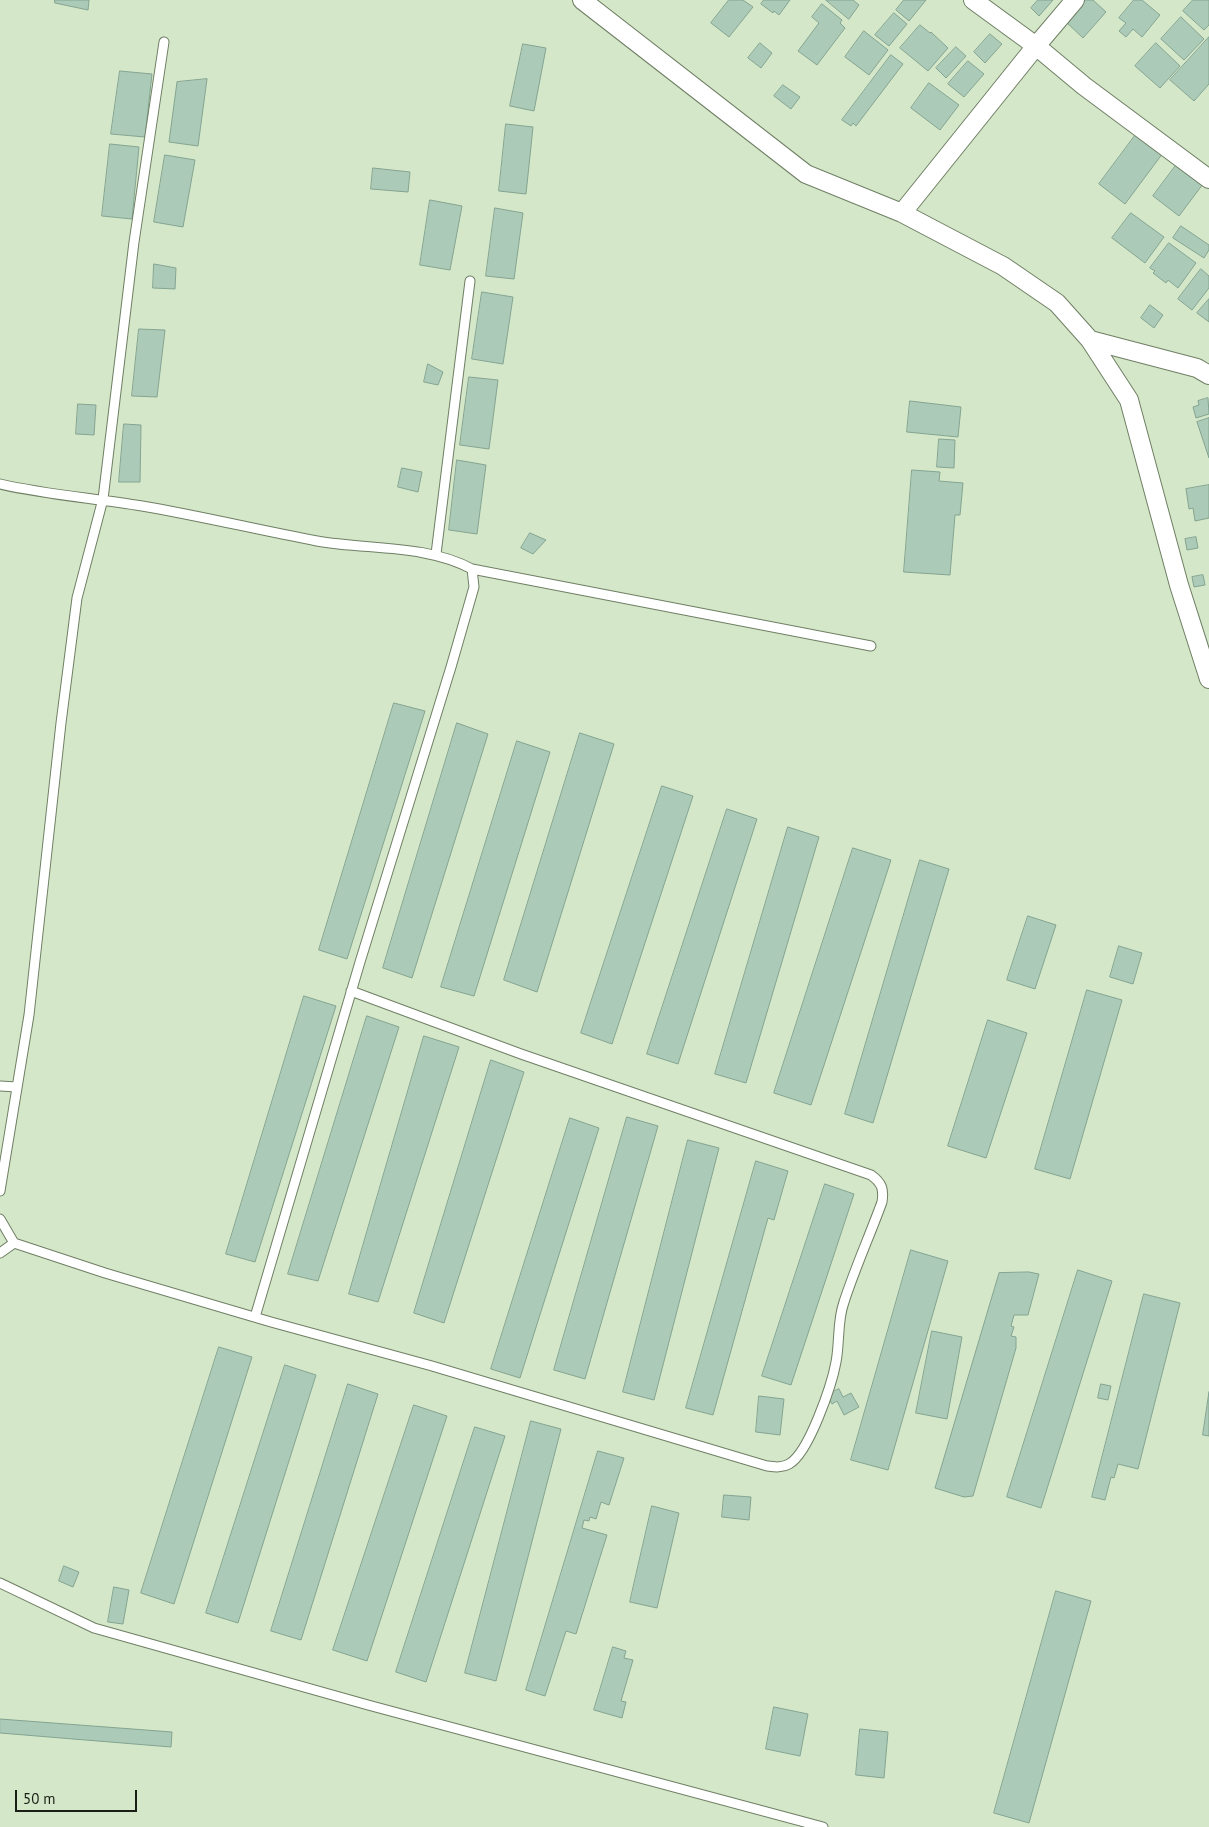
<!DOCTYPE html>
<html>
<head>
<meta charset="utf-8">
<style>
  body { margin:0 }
  #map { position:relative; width:1209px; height:1827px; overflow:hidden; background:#d4e7c9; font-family:"PT Sans",sans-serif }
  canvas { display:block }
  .scale { position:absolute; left:15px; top:1790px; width:122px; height:22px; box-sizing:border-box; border:2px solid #191f14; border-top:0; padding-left:6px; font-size:15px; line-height:18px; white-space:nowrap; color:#191f14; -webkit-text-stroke:4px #d4e7c9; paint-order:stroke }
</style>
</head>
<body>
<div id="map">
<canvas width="1209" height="1827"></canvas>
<div class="scale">50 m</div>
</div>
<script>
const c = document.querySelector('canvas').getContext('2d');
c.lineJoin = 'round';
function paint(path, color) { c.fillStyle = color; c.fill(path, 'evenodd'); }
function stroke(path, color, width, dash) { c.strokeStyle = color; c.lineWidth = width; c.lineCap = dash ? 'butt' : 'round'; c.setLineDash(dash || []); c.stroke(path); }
const building = new Path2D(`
  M55,0H89L88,10L55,3Z
  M729,0H743L753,7L729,37L711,23Z
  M764,0H790L779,15L774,11L773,13L761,4Z
  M826,0H853L859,5L849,19Z
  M904,0H926L909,21L896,10Z
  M1038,0H1053L1039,16L1031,8Z
  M1082,0H1093L1106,12L1083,38L1064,20Z
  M1134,0H1142L1160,15L1142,37L1133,29L1126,37L1119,31L1126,23L1119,18Z
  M1193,0H1209V25L1204,30L1183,11Z
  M822,4L842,20L840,23L845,28L817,65L798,51L819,23L812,17Z
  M894,13L907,24L889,46L875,35Z
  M1181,17L1204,39L1184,60L1161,39Z
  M920,25L930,33L931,32L948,48L928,71L900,48Z
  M864,31L888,50L869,75L845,57Z
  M990,34L1002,44L985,63L974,52Z
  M1209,37V84L1194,101L1170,80Z
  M760,43L772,53L761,68L748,58Z
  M1156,43L1180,66L1160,88L1135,66Z
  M523,44L546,48L534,111L510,106Z
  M956,47L966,56L946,78L936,68Z
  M891,55L903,64L856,126L853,123L851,126L842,120Z
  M968,61L984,74L964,97L948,84Z
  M120,71L152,74L145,137L111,134Z
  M207,79L198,146L169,142L177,82Z
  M929,83L959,105L940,130L911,108Z
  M783,85L800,97L791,109L774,96Z
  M506,124L533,127L526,194L499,191Z
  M1137,133L1163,153L1125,204L1099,184Z
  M110,144L139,147L132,219L102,216Z
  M165,155L195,160L183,227L154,222Z
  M1177,164L1203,184L1179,216L1153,196Z
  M373,168L410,172L408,192L371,189Z
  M430,200L462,206L450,270L420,265Z
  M495,208L523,213L514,279L486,276Z
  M1131,213L1164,237L1145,263L1112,238Z
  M1181,226L1209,245V250L1204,258L1173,238Z
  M1169,243L1196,263L1178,288L1168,280L1166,283L1153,273L1155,271L1150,268Z
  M154,264L176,268L175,289L153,288Z
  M1201,269L1209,276V288L1192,310L1178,299Z
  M482,292L513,297L503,364L472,359Z
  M1209,299V322L1197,313Z
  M1150,305L1163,315L1154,328L1141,318Z
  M139,329L165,330L157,397L132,396Z
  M428,364L443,372L438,385L424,382Z
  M469,377L498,380L489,449L460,445Z
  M1208,398L1209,414L1196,418L1193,407L1199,405L1198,401Z
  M910,401L961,407L958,437L907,432Z
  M78,404L96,405L94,435L76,434Z
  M1209,418V458L1197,422Z
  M124,424L141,425L140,482H119Z
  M939,439L955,440L954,468L937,467Z
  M457,460L486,465L477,534L449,530Z
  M402,468L422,472L418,492L398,487Z
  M912,470L940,472L939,481L963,483L960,515H955L950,575L904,572Z
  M1209,485V518L1195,521L1193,508L1189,509L1186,489Z
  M530,533L546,540L533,554L521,548Z
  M1196,537L1198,548L1187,550L1185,539Z
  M1203,575L1205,585L1194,587L1192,577Z
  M394,703L425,711L347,959L319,950Z
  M457,723L488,734L412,978L383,968Z
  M580,733L614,744L537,992L504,980Z
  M517,741L550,752L474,996L441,987Z
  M662,786L693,796L612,1044L581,1033Z
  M727,809L757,819L678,1064L647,1054Z
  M788,827L819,837L746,1083L715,1074Z
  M853,848L891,860L811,1105L774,1093Z
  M920,860L949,869L873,1123L845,1114Z
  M1028,916L1056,925L1035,989L1007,980Z
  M1119,946L1142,953L1133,984L1110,977Z
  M1087,990L1122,1000L1070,1179L1035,1169Z
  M304,996L336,1006L255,1262L226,1254Z
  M367,1016L399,1027L318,1281L288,1274Z
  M988,1020L1027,1033L986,1158L948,1146Z
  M424,1036L459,1047L378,1302L349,1294Z
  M491,1060L524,1072L444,1323L414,1313Z
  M627,1117L658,1126L585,1379L554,1370Z
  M570,1118L599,1128L520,1378L491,1369Z
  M688,1140L719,1148L654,1400L623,1392Z
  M756,1161L788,1171L774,1220L768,1218L713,1415L686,1408Z
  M825,1184L854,1194L791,1385L762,1376Z
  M911,1250L948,1261L888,1470L851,1460Z
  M1078,1270L1112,1281L1041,1508L1007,1497Z
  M1029,1272L1039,1274L1028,1315H1014L1011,1326L1014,1327L1011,1336L1016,1337V1348L973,1496L964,1497L935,1488L999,1273Z
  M1144,1294L1180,1303L1138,1469L1118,1464L1114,1478L1111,1477L1105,1500L1092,1497Z
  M932,1331L962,1337L947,1419L916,1413Z
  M219,1347L252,1357L174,1604L141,1593Z
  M285,1365L316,1375L238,1623L206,1613Z
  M348,1384L378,1394L301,1640L271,1631Z
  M1101,1384L1111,1386L1108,1400L1098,1398Z
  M839,1389L843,1397L851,1393L859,1407L844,1415L837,1401L832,1404L827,1395Z
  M1209,1392V1436L1203,1435Z
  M759,1396L784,1399L780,1435L756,1432Z
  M414,1405L447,1416L367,1661L333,1650Z
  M531,1421L561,1429L496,1681L465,1673Z
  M475,1427L505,1436L426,1682L396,1672Z
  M598,1451L624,1458L609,1505L601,1502L596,1519L590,1517L589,1521L584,1520L582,1528L607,1535L576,1634L566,1631L545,1696L526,1690Z
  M724,1495L751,1497L749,1520L722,1517Z
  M652,1506L679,1513L657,1608L630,1602Z
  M64,1566L79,1572L73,1587L59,1581Z
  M114,1587L129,1590L123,1624L108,1622Z
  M1056,1591L1091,1601L1029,1823L994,1813Z
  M613,1647L626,1651L624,1658L633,1660L621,1701L626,1702L622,1718L594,1710Z
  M774,1707L808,1714L800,1756L766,1749Z
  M0,1719L172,1732L171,1747L0,1733Z
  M860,1729L888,1732L884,1778L856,1775Z`);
const service = new Path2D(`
  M0,484C47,495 95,498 142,506C201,516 258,530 317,541C368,550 425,544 472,569L474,587L451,667L360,962L255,1317
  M436,554L470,281
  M472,569L871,646
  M0,1086L17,1087
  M0,1191L29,1015L61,723L77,598L103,499L134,242L164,42
  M0,1219L14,1243L105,1273L271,1322L432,1366L767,1466C775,1467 782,1468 789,1464C809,1453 832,1384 836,1362C840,1341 837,1321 844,1302C855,1268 870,1235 882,1202C884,1189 882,1183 871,1175L521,1054L351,991
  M0,1253L14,1243
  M0,1583L94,1628L368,1705L823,1827`);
const minor = new Path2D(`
  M582,0L806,174L902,213L1003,266L1057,303L1090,340L1129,400L1179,585L1209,679
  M973,0L1036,46L1084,86L1209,179
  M902,213L1036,46L1075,0
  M1090,340L1197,368L1209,375`);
paint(building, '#abcbb8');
stroke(building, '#84a491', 1);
stroke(service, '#6f7f64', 11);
stroke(minor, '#6f7f64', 20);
stroke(service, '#fff', 9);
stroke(minor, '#fff', 18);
</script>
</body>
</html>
